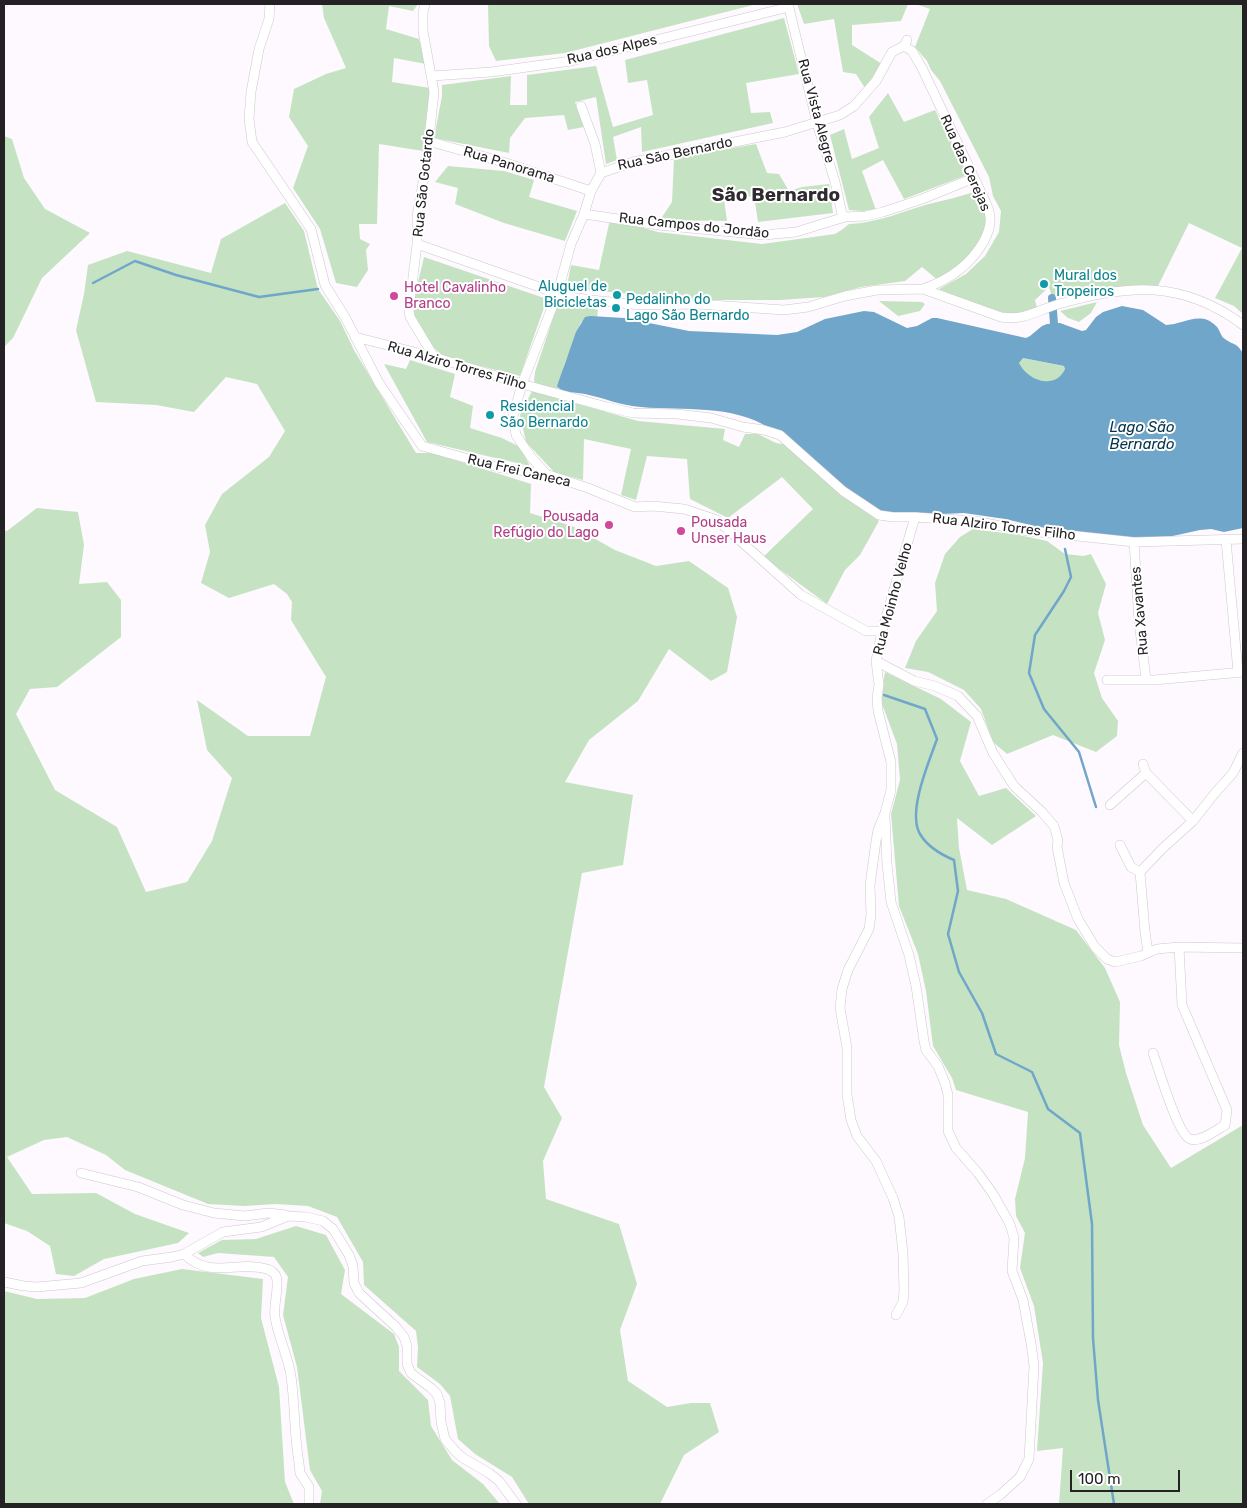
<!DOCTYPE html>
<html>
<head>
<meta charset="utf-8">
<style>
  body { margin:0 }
  #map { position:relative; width:1247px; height:1508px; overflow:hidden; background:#fef9fe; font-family:Rubik,sans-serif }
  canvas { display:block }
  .frame { position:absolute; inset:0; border:5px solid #252225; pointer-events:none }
  .scale { position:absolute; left:1070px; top:1470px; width:110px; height:22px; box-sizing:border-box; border:2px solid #252225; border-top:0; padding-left:6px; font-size:15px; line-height:18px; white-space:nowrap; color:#252225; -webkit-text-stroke:4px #fff; paint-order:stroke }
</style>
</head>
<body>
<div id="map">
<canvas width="1247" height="1508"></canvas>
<div class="frame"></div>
<div class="scale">100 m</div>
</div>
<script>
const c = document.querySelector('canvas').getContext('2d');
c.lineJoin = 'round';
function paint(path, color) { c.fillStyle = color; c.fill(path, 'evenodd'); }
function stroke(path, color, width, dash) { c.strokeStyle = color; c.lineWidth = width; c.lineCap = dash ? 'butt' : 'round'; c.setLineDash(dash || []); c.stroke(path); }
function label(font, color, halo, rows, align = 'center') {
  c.font = font + ' Rubik,sans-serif'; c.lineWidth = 4; c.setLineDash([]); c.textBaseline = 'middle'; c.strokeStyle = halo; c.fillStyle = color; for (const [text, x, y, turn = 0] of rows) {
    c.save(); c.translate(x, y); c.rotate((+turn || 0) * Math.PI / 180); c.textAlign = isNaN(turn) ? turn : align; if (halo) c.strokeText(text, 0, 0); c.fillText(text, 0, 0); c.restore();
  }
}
const green = new Path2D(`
  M322,4H418L413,11L389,6L386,29L419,39L426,64L394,58L392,82L430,88L423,151L379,144L377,224H359L360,239L370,244L366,250L368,270L357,287L336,283L320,229L293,188L308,146L289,117L294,89L326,74L346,68L324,18Z
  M488,4H757L565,53L496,61L489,46Z
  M797,4H908L901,21L852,25V45L882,64L865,88L856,74L843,72L834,19L804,24Z
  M915,4H1243V314L1234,306L1215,298L1242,248L1189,223L1158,286H1137L1052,298L1049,287L1035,300L1037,308C1005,323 968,302 939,289L966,274L985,256L999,232L1001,211L993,196L989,177L940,81L931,70L927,61L915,47L930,9Z
  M784,18L799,74L746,83L751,113L770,112L773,123L642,152L641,127L613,137L617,160L606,164L596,97L575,102L584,127L568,130L564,115L525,118L510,138L509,153L434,138L442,96V85L511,76L510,105H527V75L596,66L613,127L653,115L647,80L628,83L625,60Z
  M888,93L904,122L935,110L967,175L904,199L883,160L862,171L876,210L861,211L849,210L830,135L844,129L852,159L879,148L869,117Z
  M4,136L12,139L24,178L45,209L90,233L42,278L13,338L4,347Z
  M756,144L767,173L779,174L789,191L802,187L829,184L833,213L758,222L754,196L724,199L727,221L660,220L672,202L674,158Z
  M448,166L504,171L534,180L529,197L577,211L565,241L504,223L455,204L458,188L435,182Z
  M978,191L988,219L984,233L975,251L959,267L939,281L922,267L905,281L861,287L824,297L780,300H696L588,290L567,286L571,265L599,270L610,219L658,232L762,244L835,234L843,229L849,224C877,223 901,212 929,204C945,200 962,196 978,191Z
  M285,203L304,231L318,289L340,321L354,350L416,453H433L531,484L530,513L572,526L615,550L656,566L689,561L728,588L737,617L727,672L711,681L669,649L638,701L589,740L565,782L633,795L623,865L582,873L544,1087L562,1118L543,1161L546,1199L619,1224L637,1284L620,1330L628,1381L667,1407L691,1403H710L719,1432L684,1455L660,1504H529L512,1477L475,1454L458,1439L450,1396L440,1384L417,1367L418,1347L416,1331L364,1285L363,1262L337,1217L308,1206L275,1204L244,1206L208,1204L125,1170L106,1155L67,1137L44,1140L7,1157L32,1194L96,1193L135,1214L189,1233L178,1243L104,1259L74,1276L56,1274L50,1246L27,1231L4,1223V530L7,531L37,508L78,512L84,545L79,584L107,582L121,600V637L57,687L30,689L16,714L55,790L117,827L146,892L187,882L212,841L232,778L207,750L197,700L248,736H310L326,677L291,620L292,602L287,594L274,584L229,598L201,583L210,552L205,525L222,494L269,457L285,431L257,384L226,377L194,412L156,405L96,402L76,330L84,294L88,265L127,251L211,273L221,239Z
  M424,257L547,299L520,376L445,357C433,349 415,327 414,312C413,297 421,272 424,257Z
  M879,301L922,302L925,304L920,311L898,316Z
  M1097,302L1091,313L1079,322L1068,318L1060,311Z
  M562,303L587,307L598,310L597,318L581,322L564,365L561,381L557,390L535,384L534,380L535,372L557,306Z
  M1023,358L1058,365L1064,366L1065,369C1063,374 1059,380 1054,381C1046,384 1028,377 1023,371C1021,369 1020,366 1019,363Z
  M410,360L455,374L450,397L473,406L470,428L502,438L520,447L530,466L427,442L384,364L406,369Z
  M532,391L638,421L725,429L723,440L739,447L745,434H758L776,443L788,445L841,495L879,521L860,555L845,570L827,604L763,557L813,509L782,477L728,518L690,499L687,459L647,456L636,500L621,495L631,449L584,439L583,480L555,473L526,442L520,415Z
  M973,529L1019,535L1047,541L1065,554L1084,556L1091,554L1106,584L1098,613L1105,640L1094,673L1102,698L1118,721L1117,736L1096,752L1053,735L1007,754L993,742L981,709L964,690L928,672L905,668L916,641L937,611L935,583L945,554L960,537Z
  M885,672L941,699L971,722L960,761L979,796L1006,788L1036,816L992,845L957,818L959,848L967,890L1006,899L1076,930L1105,968L1120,1002L1119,1045L1126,1073L1143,1125L1171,1168L1243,1125V1504H1059L1063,1448L1037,1451L1043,1363L1034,1306L1020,1268L1025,1233L1016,1216L1015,1199L1025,1158L1028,1112L956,1090L952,1078L933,1046L926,991L918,954L899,906L891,814L900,780L897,744L882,704L881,695Z
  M296,1226L326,1235L345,1270L341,1294L394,1334L399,1347V1371L428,1400L431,1426L452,1460L483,1484L500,1504H320L322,1491L310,1470L297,1367L283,1315L288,1277L274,1257L218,1253L203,1257L198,1253L222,1240L256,1239Z
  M182,1269L263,1279L261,1318L279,1387L285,1482L294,1504H4V1291L37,1299L85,1298L134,1279Z`);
const water = new Path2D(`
  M1122,306L1143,310L1166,325C1183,325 1200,310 1216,326C1220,329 1220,336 1225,339C1234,346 1235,341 1243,353V528L1224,532L1211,529L1200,530L1159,539L1142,537L1120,539L1065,533L1005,519L964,513L942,514L919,519L872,509L769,428C732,404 683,411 641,407C622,406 604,398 585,394C576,392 562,394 557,386L576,332L585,317L590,316L624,318L689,331L777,335L797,332L825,319L864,311L874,312L907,328L917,326L932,318H937L1026,338L1030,336L1042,326L1047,324L1060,323L1082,331L1086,330L1096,317L1103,312ZM1023,358L1064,366L1065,369C1055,391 1027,380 1019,363Z`);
const stream = new Path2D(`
  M93,283L135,261L176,275L259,297L318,289
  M1065,549L1071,577L1064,591L1035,635L1029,673L1044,709L1079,752L1096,807
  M884,695L925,709L937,739C929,762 907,812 920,834C927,846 942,855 954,860L958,891L948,934L959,972L982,1013L996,1054L1032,1072L1048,1109L1080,1133L1092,1224L1093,1338L1098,1400L1114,1504`);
const canal = new Path2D(`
  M1052,298L1054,324`);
const minor = new Path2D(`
  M270,4L269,19L259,49L251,92L249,119L252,142L311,229L325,285L345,317L379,383L422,446L501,468L546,474L588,488L635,507L653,506L684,509L717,520L801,595L866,631H882
  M425,4L423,13V31L434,92L426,166L417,216V244L409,310L410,317L434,357
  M788,4L817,123L835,182L842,214L845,217
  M904,46L912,51L922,68L986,203C988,208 990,213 990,218C991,226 987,235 984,241C970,266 949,280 923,289
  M432,76L491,72L571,61L789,7
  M581,106L595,144L601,173
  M428,141L503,162L591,191
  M584,214L658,225L764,235L796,232L845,217L866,216L883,212L922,199L974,178
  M417,244L545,289L557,295L591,300L641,305L697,304L784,310L808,307L845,296L877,290L923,289L1001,317C1025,321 1037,310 1059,304C1128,284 1183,280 1243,325
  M355,337L434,357L522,384L607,407L633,413L677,414L711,418L743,427L764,430L780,435L843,491L879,515L893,517H915L975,521L1021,530L1134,542L1243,539
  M546,474L531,457L516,435L513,417L522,384L557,295L571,244L584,214L591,191L601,173L633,162L785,132L840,115L854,106L876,81L892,52L904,46L907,40
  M1226,540L1238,672
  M1134,542L1139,622L1146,679
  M876,661L914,681L935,686L958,696L977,716L993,753L1014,786L1042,812L1054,826L1058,840L1057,847L1064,883L1078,919L1095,947L1107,959L1115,962L1141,956L1157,949L1179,947L1243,948
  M1107,680H1154L1243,672
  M1143,764L1146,773L1193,821
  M1110,805L1146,773
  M885,816L887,864L891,902L909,955L916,986L924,1041L926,1050L938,1066L945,1083L948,1095V1131L956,1148L978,1173L993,1194L1010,1224L1014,1238L1012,1271L1023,1300L1031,1343L1034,1366L1029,1459L1020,1477L1000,1495L987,1504
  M1120,845L1131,867L1140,872
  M1148,952L1145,932L1140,872L1163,848L1193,821L1215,793L1233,773L1243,753
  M1153,1053C1158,1067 1178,1135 1190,1139C1200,1143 1216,1130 1225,1125L1227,1110L1182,1005L1179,947
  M81,1173L138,1187L183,1205L214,1213L245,1216L268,1213L286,1215
  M184,1254C211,1280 236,1260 267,1269C270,1270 274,1272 276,1276C280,1286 273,1305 275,1317C278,1337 288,1356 291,1376C295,1405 294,1434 299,1463L300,1473L309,1487V1504
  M4,1282L24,1286L37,1287L81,1283L142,1261L172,1257L184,1254L223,1232L261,1227L288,1216L306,1217L323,1221L333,1229L349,1255L353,1266L354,1283L359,1293L396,1327L404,1337L407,1346V1364L411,1373L431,1388L437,1394L440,1403L441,1422L445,1439L456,1452L463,1458L489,1473L499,1481L516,1504
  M896,1315L903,1302L904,1291L903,1253L899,1217L893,1198L876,1161L857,1136L851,1120L847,1095V1048L840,1008L842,989L848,970L869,929L871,915L870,885L876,841L878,830L885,813L891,790V762L878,711L877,698L879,685L876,661L882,631L915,517`);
const markers = [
  [1044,284,5,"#0f9aa8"],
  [617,295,5,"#0f9aa8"],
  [394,296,5,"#d1479c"],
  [616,308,5,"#0f9aa8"],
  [490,415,5,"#0f9aa8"],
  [609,525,5,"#d1479c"],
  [681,531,5,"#d1479c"]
];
const streetNames = [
  ["Rua dos Alpes",612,50,-13],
  ["Rua Vista Alegre",816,111,75],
  ["Rua São Bernardo",675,154,-12],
  ["Rua das Cerejas",965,163,66],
  ["Rua Panorama",509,165,17],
  ["Rua São Gotardo",424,183,-84],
  ["Rua Campos do Jordão",694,226,6],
  ["Rua Alziro Torres Filho",457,366,16],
  ["Rua Frei Caneca",519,471,13],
  ["Rua Alziro Torres Filho",1004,527,7],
  ["Rua Moinho Velho",893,599,-75],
  ["Rua Xavantes",1140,611,-95]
];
const cultureNames = [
  ["Mural dos",1054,276],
  ["Tropeiros",1054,292],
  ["Aluguel de",607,287,"right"],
  ["Bicicletas",607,303,"right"],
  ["Pedalinho do",626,300],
  ["Lago São Bernardo",626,316],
  ["Residencial",500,407],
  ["São Bernardo",500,423]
];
const hotelNames = [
  ["Hotel Cavalinho",404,288],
  ["Branco",404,304],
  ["Pousada",599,517,"right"],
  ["Refúgio do Lago",599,533,"right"],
  ["Pousada",691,523],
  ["Unser Haus",691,539]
];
const waterNames = [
  ["Lago São",1142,428],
  ["Bernardo",1142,445]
];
const districtNames = [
  ["São Bernardo",776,196]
];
paint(green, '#c5e3c2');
paint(water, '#70a6ca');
stroke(stream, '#70a6ca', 2.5);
stroke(canal, '#70a6ca', 8);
stroke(minor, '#cec7cd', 10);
stroke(minor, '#fff', 9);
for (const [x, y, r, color] of markers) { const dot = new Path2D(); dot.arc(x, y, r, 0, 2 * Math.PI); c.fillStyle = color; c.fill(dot); stroke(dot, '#fff', 2); }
label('14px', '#252225', '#fff', streetNames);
label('14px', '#0d838f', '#fff', cultureNames, 'left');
label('14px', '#b23c85', '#fff', hotelNames, 'left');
label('italic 15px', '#05344c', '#fff', waterNames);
label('bold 19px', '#302b30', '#fff', districtNames);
</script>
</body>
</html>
